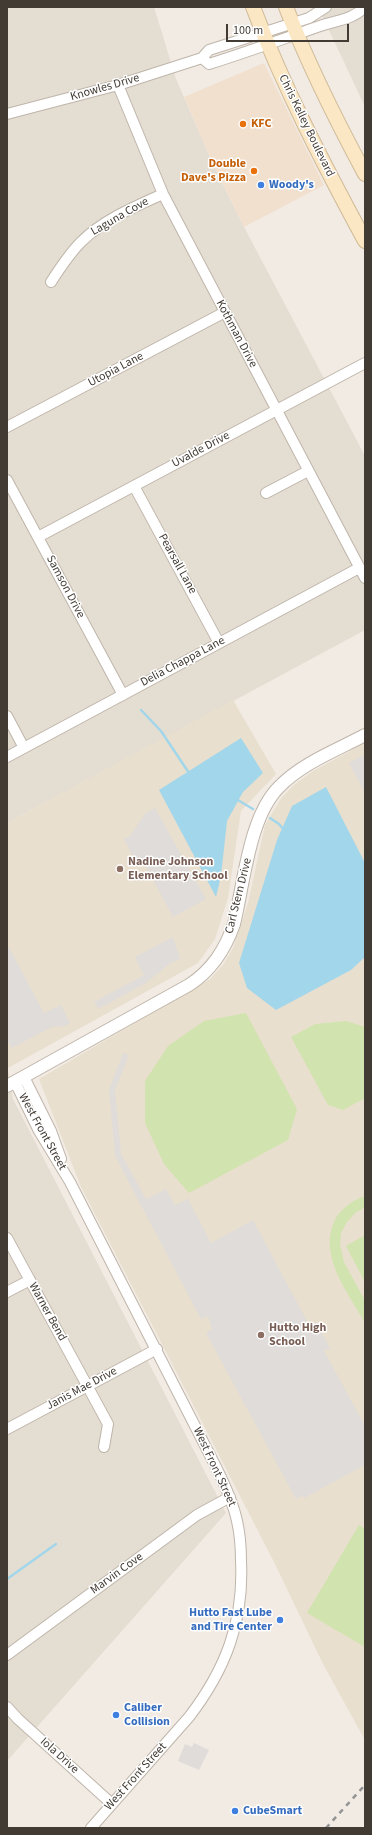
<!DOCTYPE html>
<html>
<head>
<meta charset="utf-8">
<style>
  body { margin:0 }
  #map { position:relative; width:372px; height:1835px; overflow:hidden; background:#f1ebe4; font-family:"Source Sans 3",sans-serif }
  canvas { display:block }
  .frame { position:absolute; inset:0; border:8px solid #423b34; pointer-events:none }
  .scale { position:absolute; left:226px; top:24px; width:123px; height:18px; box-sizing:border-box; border:2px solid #423b34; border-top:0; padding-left:5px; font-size:12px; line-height:14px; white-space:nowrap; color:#423b34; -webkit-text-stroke:3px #fff; paint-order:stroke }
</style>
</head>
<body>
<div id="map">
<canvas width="372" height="1835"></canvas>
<div class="frame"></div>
<div class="scale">100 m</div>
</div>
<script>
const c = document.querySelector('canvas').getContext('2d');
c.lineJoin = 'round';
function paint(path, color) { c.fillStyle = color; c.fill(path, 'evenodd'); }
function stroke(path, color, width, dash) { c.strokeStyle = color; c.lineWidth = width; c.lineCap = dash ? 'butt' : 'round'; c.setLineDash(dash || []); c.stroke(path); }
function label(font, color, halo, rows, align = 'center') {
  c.font = font + ' "Source Sans 3",sans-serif'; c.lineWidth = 3; c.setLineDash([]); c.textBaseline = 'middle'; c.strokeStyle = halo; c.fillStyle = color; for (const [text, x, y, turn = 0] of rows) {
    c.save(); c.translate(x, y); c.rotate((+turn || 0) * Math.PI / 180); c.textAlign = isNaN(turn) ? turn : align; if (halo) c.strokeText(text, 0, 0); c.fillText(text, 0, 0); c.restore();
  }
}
const residential = new Path2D(`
  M7,7H154L176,79L213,164L244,227L365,456V630L7,823Z
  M318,7H365V107L344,62Z
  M7,1065L13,1099L226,1513L7,1761Z`);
const commercial = new Path2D(`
  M264,63L324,185L244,227L213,164L184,97Z`);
const education = new Path2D(`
  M233,700L276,774L241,811L228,898L215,939L198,963L8,1068L7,823Z
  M365,743V1740L323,1664L275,1564L81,1187L39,1079L210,979L223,965L233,948L248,903L265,825L282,797L295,784L313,771Z`);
const green = new Path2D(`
  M246,1013L297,1109L288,1140L189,1193L164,1164L145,1123V1081L168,1046L204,1021Z
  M346,1021L365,1027V1098L343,1110L328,1105L291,1037L315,1024Z
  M365,1196V1207L355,1213L347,1222L341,1233L340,1245L344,1262L365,1301V1323C348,1292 316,1254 336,1218C342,1208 353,1200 365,1196Z
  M365,1235V1282L346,1246Z
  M359,1525L365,1529V1647L307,1613Z`);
const parking = new Path2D(`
  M365,754V793L349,763Z
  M155,808L206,899L173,917L144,863L138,866L124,839L130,836L146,813Z
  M173,937L180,959L169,964L146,983L98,1009L94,1002L144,975L135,957Z
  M7,944L44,1013L61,1005L70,1023L65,1026L52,1027L12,1048L7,1039Z
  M123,1053L129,1055L115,1090L121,1154L146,1199L166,1189L175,1205L188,1199L211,1243L253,1220L309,1325L316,1322L330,1348L324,1351L365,1426V1465L304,1498L302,1496L296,1499L206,1333L212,1329L208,1316L201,1319L115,1156L109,1090Z
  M194,1743L209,1750L199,1770L178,1761L185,1744L192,1747Z`);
const water = new Path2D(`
  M241,738L263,773L243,792L227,821L221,876L216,897L159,790Z
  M326,787L365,863V957L351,970L276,1010L247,988L239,963L277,840L292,806Z`);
const stream = new Path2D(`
  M141,710L161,731L189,773
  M236,799L253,809
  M270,818L279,824L284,830
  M7,1579L56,1544`);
const minor = new Path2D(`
  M202,58L209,64C247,52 283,39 320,26C337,20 352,20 365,7
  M118,85L163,194L365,578
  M7,114L118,85L202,58L209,50L309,18L326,7
  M51,282C60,268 69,254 81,242C103,220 134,207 163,194
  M7,427L225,312
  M7,480L123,695
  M134,486L219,643
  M266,493L308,471
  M38,537L365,363
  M7,716L24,748
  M7,757L359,568
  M24,1077L51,1131L61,1159
  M15,1082L39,1131L70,1182L216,1467C225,1485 233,1502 237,1521C240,1534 241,1548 241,1561C244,1621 226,1669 189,1717L91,1828
  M7,1238L108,1424L104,1447
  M7,1292L30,1280
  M7,1429L157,1349
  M7,1655L197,1515L230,1497
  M7,1707L18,1719L112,1804`);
const tertiary = new Path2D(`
  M7,1086L189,985C212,970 225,950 234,924C244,883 249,817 279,787C302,763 337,750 365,735`);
const secondary = new Path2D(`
  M253,7C284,88 324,165 365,241
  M286,7C308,65 336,120 365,174`);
const rail = new Path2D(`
  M326,1828L365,1785`);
const markers = [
  [243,124,4,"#e8710a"],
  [254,171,4,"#e8710a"],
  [261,185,4,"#3f7fe0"],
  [120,869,4,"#8d6e63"],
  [261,1335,4,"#8d6e63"],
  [280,1620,4,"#3f7fe0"],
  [116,1715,4,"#3f7fe0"],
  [235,1811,4,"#3f7fe0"]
];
const streetNames = [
  ["Knowles Drive",105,88,-16],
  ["Chris Kelley Boulevard",306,126,64],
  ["Laguna Cove",120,217,-30],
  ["Kothman Drive",236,334,62],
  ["Utopia Lane",116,370,-28],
  ["Uvalde Drive",201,450,-28],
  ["Pearsall Lane",177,564,61],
  ["Samson Drive",65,587,62],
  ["Delia Chappa Lane",183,662,-28],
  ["Carl Stern Drive",239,896,-76],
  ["West Front Street",42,1132,61],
  ["Warner Bend",47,1312,61],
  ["Janis Mae Drive",82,1389,-28],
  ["West Front Street",214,1467,65],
  ["Marvin Cove",117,1574,-36],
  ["Iola Drive",59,1756,42],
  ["West Front Street",136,1777,-48]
];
const foodNames = [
  ["KFC",251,124],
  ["Double",246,164,"right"],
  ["Dave's Pizza",246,178,"right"]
];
const shopNames = [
  ["Woody's",269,185],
  ["Hutto Fast Lube",272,1613,"right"],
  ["and Tire Center",272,1627,"right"],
  ["Caliber",124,1708],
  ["Collision",124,1722],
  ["CubeSmart",243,1811]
];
const educationNames = [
  ["Nadine Johnson",128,862],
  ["Elementary School",128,876],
  ["Hutto High",269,1328],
  ["School",269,1342]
];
paint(residential, '#e4ddd2');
paint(commercial, '#f2e0cf');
paint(education, '#e9dfce');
paint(green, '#d1e3ae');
paint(parking, '#dfdcd9');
paint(water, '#a2d6eb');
stroke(stream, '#a2d6eb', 2.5);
stroke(minor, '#bfb5aa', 12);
stroke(tertiary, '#bfb5aa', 14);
stroke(secondary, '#cfb996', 16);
stroke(minor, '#fff', 10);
stroke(tertiary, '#fff', 12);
stroke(secondary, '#fbe7c3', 14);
stroke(rail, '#939393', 2.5, [5, 5]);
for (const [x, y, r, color] of markers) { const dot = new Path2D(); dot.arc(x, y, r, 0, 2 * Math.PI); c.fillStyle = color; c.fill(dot); stroke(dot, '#fff', 1.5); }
label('12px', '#423b34', '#fff', streetNames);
label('bold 12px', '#c56008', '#fff', foodNames, 'left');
label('bold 12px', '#366cbe', '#fff', shopNames, 'left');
label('bold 12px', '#785e54', '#fff', educationNames, 'left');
</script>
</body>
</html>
